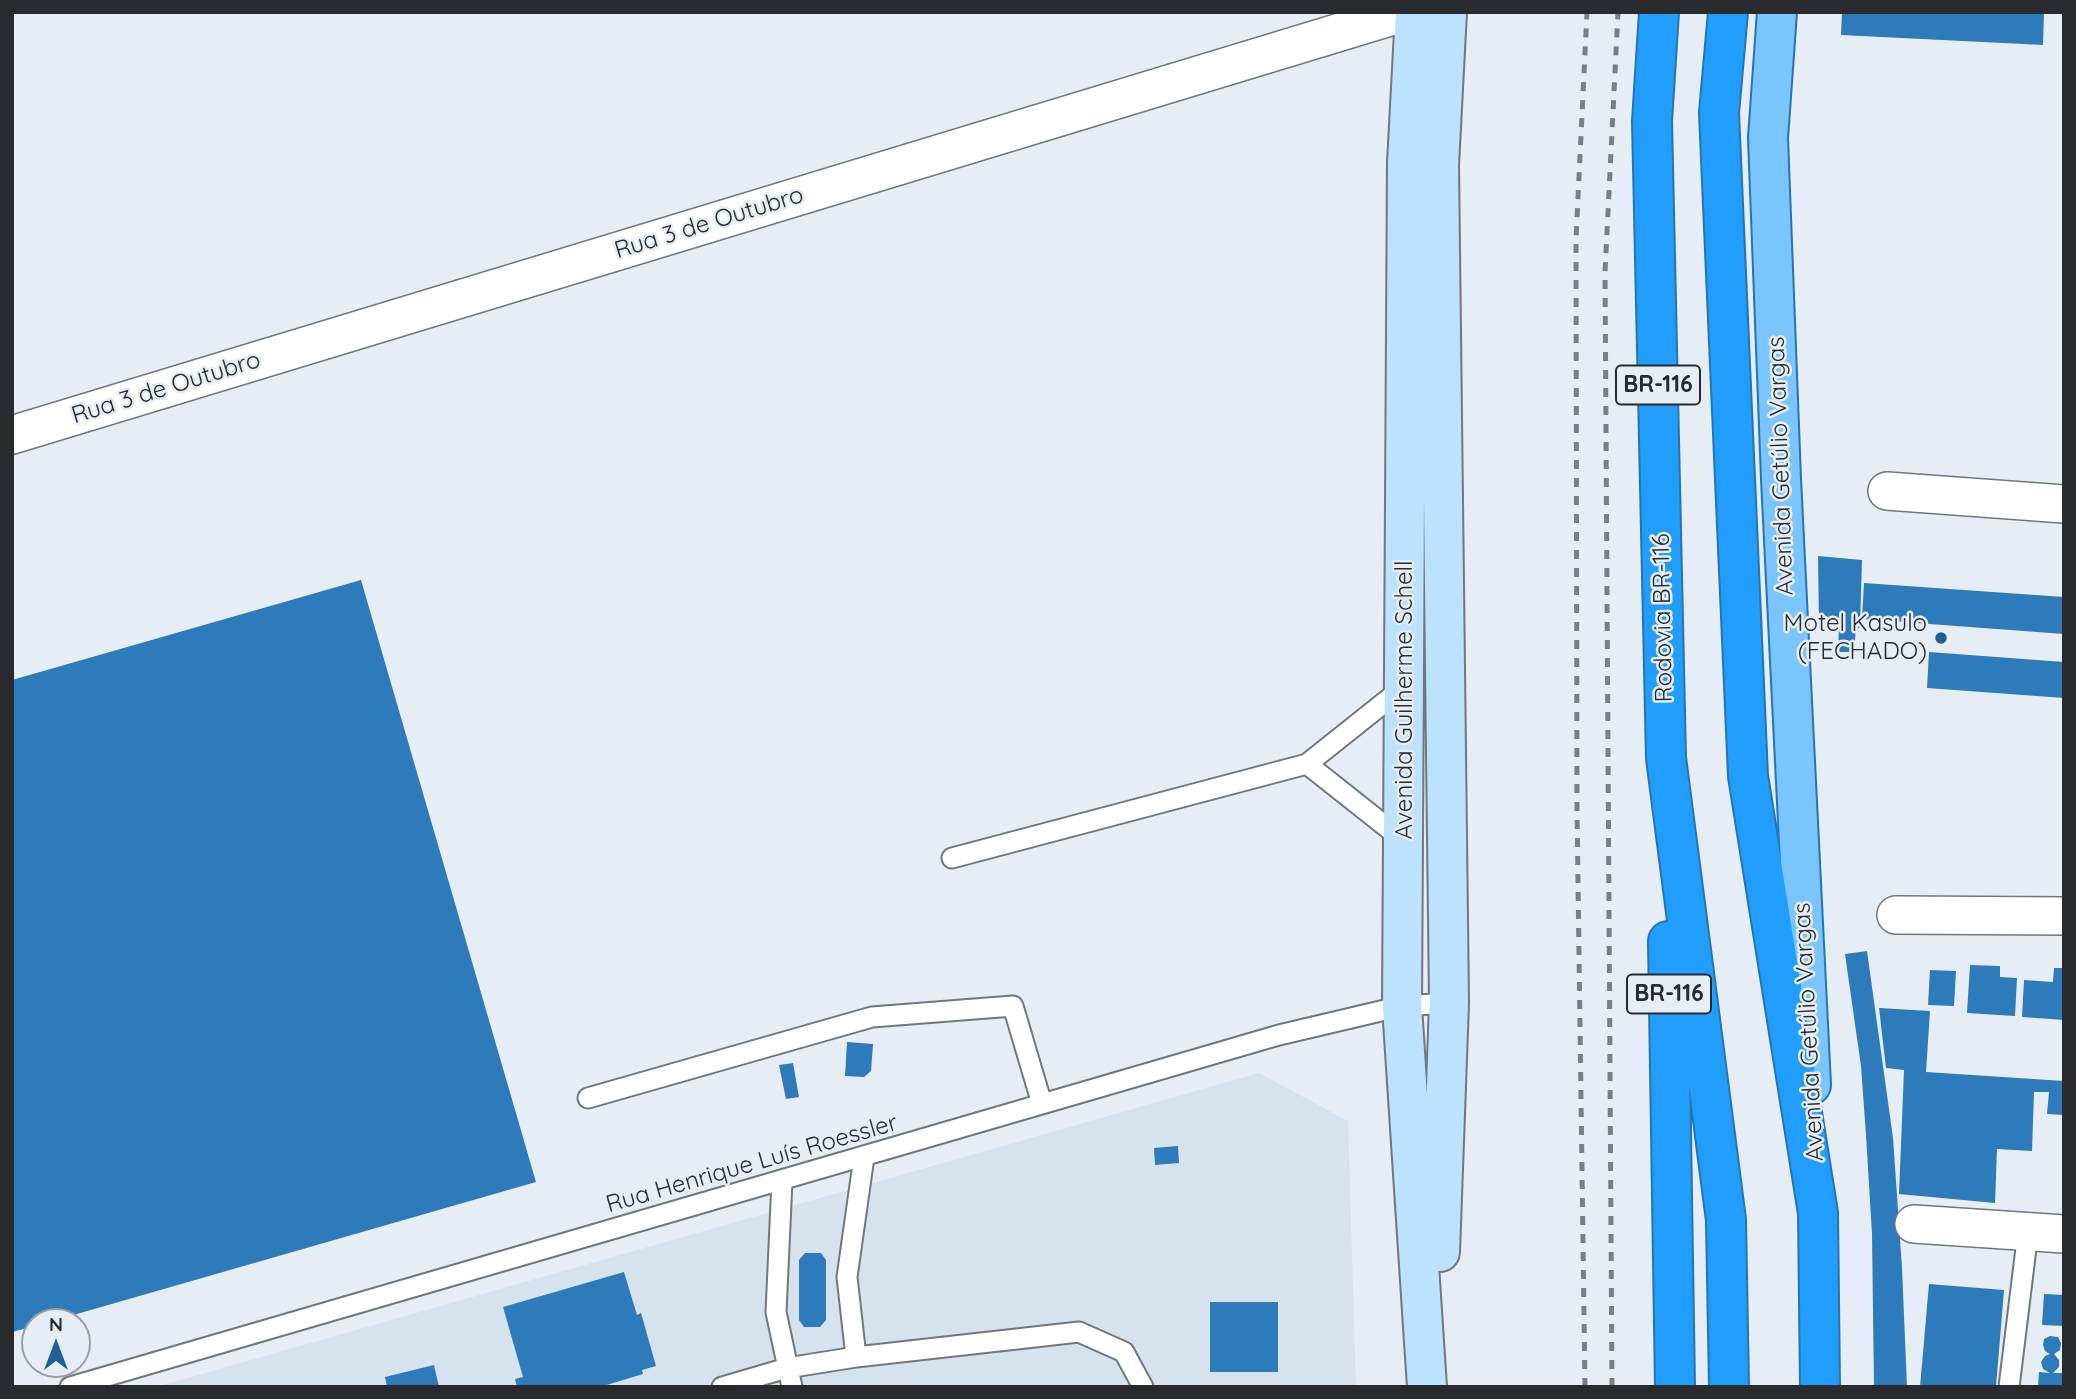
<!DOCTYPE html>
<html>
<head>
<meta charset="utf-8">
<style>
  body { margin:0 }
  #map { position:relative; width:2076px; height:1399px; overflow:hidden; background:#e6edf4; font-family:Quicksand,sans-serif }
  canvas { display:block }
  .frame { position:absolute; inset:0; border:14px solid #282a2d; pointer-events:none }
  .north { position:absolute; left:21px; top:1308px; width:70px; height:70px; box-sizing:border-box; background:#e6edf4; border:2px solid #9a9fa4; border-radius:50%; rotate:0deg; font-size:19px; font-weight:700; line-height:28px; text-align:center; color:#282a2d }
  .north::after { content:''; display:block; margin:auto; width:24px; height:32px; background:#1f6096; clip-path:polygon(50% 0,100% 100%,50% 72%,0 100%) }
</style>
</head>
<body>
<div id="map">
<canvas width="2076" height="1399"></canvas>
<div class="frame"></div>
<div class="north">N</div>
</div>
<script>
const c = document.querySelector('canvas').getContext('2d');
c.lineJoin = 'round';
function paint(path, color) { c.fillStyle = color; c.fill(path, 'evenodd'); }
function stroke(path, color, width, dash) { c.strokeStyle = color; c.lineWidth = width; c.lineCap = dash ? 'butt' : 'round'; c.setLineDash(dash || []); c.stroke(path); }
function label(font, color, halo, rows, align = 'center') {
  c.font = font + ' Quicksand,sans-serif'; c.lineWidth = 5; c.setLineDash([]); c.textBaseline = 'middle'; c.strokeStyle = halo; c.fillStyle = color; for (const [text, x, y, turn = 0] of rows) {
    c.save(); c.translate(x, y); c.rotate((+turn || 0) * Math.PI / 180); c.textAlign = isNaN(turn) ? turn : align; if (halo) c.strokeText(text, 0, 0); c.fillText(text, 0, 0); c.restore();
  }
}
const built = new Path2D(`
  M1259,1073L1348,1121L1356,1387H156Z`);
const building = new Path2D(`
  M1842,12H2044L2043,45L1841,35Z
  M1818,556L1862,560L1860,628H1856L1854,652H1838L1839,626L1819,625Z
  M361,580L536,1182L49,1322H35V1326L12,1332V680Z
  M1864,583L2064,597V634L1862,619Z
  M1929,652L2064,662V698L1927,688Z
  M1867,951L1893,1138L1902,1268L1907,1387H1874L1872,1234L1866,1135L1861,1066L1845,954Z
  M1970,965L2000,966V977L2017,978L2015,1016L1967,1013Z
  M2054,968H2064V1020L2022,1017L2024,980L2053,982Z
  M1930,970L1956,971L1954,1006L1928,1005Z
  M1879,1008L1930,1011L1926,1072L2064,1081V1115L2047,1114L2049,1092H2034L2032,1151L1997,1149L1995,1203L1899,1194L1904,1070L1886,1068Z
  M847,1042L873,1044L871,1071L864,1077L845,1076Z
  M793,1063L799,1097L786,1099L779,1065Z
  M1178,1146L1179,1163L1155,1165L1154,1148Z
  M805,1253H821L826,1260V1320L820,1327H804L799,1320V1260Z
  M624,1272L637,1315L641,1313L656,1366L642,1370L643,1374L600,1387H517L515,1379L523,1377L503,1307Z
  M1929,1284L2004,1290L1996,1387H1920Z
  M2044,1294L2064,1295V1326L2042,1325Z
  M1210,1302H1278V1372H1210Z
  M2050,1336L2058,1337L2061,1343L2060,1350L2054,1354L2059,1360V1367L2053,1373H2064V1387H2038L2039,1372L2050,1373L2043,1369L2041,1362L2045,1356L2050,1354L2045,1351L2043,1345L2044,1339Z
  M434,1365L439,1387H387L385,1377Z`);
const service = new Path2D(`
  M1307,764L1403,840
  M952,858L1307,764L1405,686
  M588,1098L872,1017L1013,1006L1042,1104
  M782,1181L776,1312L792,1387
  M856,1357L847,1277L864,1157
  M70,1387L1279,1035L1402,1006L1449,1003
  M722,1387L787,1368L856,1357L1079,1332L1124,1352L1143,1387
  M2009,1387L2028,1232`);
const minor = new Path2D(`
  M12,435L1406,12
  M1887,491L2064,504
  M1896,915L2064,916
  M1914,1224L2064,1234`);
const secondary = new Path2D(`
  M1415,12L1407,163L1402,1006L1427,1387
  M1440,1252L1449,1003L1439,165L1447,12`);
const primary = new Path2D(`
  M1777,12L1768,138L1781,479L1811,1085`);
const motorway = new Path2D(`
  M1659,12L1652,121L1666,758L1726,1220L1729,1387
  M1728,12L1719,113L1748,776L1818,1213L1820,1387
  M1668,941L1675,1387`);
const rail = new Path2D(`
  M1585,1387L1577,809L1576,239L1587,12
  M1612,1387L1605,272L1618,12`);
const markers = [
  [1941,638,7,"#1f6096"]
];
const shields = [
  [1658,385,84],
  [1669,994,84]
];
const shieldNames = [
  ["BR-116",1658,385],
  ["BR-116",1669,994]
];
const streetNames = [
  ["Rua 3 de Outubro",709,223,-17],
  ["Rua 3 de Outubro",166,388,-17],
  ["Avenida Getúlio Vargas",1781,466,-92],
  ["Rodovia BR-116",1663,618,-91],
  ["Avenida Guilherme Schell",1405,700,-90],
  ["Avenida Getúlio Vargas",1809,1032,-93],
  ["Rua Henrique Luís Roessler",752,1164,-16]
];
const poiNames = [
  ["Motel Kasulo",1927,624],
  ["(FECHADO)",1927,652]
];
paint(built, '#d6e3ef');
paint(building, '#2e7bbc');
stroke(service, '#71777d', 23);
stroke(minor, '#71777d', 40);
stroke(secondary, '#71777d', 42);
stroke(primary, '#2375b4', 42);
stroke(motorway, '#2375b4', 42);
stroke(service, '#fff', 19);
stroke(minor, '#fff', 37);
stroke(secondary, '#bce2fe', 38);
stroke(primary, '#7ac5fd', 38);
stroke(motorway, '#219efc', 38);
stroke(rail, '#7b7f84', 5, [9, 9]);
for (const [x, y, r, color] of markers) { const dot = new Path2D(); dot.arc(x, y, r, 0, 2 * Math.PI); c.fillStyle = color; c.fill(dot); stroke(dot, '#e6edf4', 2.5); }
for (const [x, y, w] of shields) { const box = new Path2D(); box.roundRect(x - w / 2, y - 19.5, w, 39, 5); c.fillStyle = '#e6edf4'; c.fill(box); stroke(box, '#282a2d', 2); }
label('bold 23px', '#282a2d', null, shieldNames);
label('24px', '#282a2d', '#e6edf4', streetNames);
label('24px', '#282a2d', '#e6edf4', poiNames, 'right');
</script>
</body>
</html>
